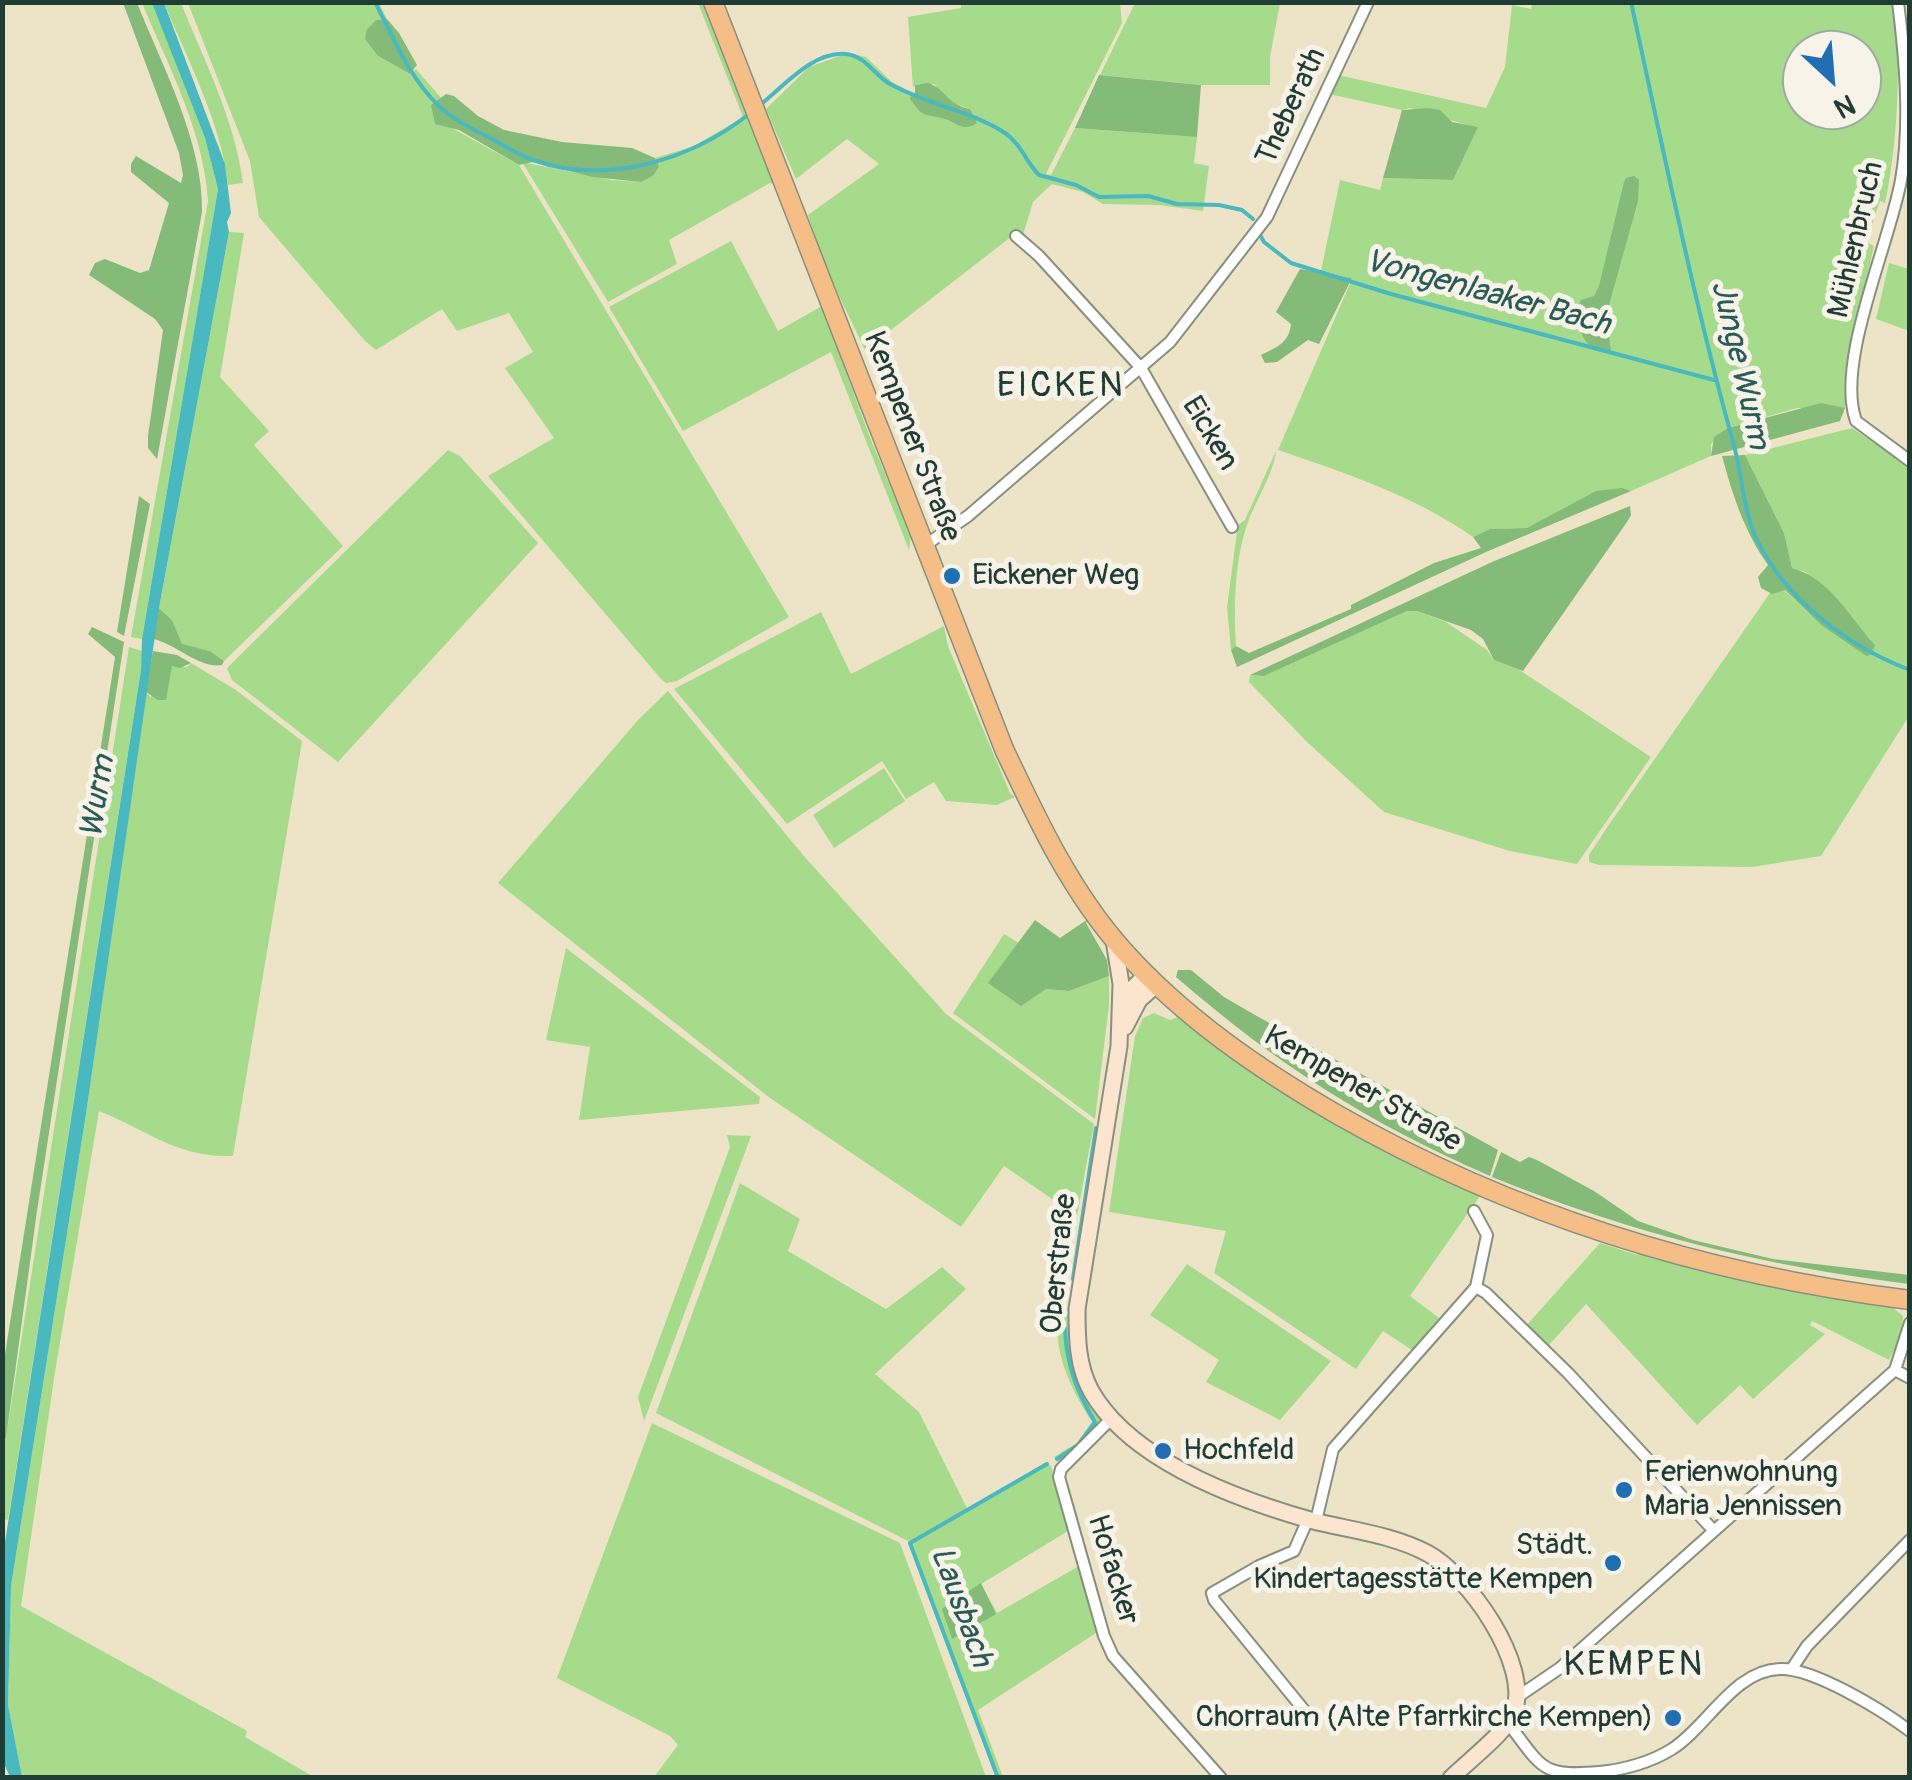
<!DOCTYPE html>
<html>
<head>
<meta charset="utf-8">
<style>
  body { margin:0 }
  #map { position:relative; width:1912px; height:1780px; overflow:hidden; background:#ede4c7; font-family:Pangolin,sans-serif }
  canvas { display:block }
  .frame { position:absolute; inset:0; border:5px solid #1f3d34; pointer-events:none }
  .north { position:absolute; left:1782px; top:30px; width:100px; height:100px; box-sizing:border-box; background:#f7f3e8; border:2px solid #a1aaa0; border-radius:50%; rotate:154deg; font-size:28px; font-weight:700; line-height:40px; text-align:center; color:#1f3d34 }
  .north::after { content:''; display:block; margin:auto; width:35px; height:45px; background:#1f6fb2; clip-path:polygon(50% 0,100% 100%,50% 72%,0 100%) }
</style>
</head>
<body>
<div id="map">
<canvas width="1912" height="1780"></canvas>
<div class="frame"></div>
<div class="north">N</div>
</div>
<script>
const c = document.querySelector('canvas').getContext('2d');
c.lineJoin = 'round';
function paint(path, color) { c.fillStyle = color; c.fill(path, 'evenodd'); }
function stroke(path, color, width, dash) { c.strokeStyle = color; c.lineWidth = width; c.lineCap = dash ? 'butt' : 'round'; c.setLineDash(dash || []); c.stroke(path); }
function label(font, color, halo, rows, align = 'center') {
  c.font = font + ' Pangolin,sans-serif'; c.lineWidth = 10; c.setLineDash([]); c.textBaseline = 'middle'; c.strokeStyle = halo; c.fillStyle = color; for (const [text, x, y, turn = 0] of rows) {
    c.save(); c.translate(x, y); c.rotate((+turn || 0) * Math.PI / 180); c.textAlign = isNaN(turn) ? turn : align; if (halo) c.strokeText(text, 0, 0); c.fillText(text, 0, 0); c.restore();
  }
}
const green = new Path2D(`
  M152,2L205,138L218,189L142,639L131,637L208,201C204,132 168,65 142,3Z
  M1532,2L1895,3C1901,64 1898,143 1885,203L1880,201L1866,242L1874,246L1845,372V408H1797L1728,428L1711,444V456L1631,491L1614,490L1527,528L1490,529L1473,537C1415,496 1345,473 1278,450L1352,279L1321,271L1340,180L1380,190L1383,178L1453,180L1477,128L1410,108L1402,110L1329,94L1338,75L1486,108L1505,67L1512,5L1531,9ZM1802,50H1862V110H1802Z
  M164,3H181C204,60 235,120 243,183L228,185C222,125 187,58 164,3Z
  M188,3H379L387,19L376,20L367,29L378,56L410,74L416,69L442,99L450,127L519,165L789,617L677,681L666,683L661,679L488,476L554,438L505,368L533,352L509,313L457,331L442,309L376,350L365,341L259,217L250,161Z
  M698,3H704L775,184L770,183L669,240L677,264L608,302L522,162L612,180L641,182L659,166L655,158L694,146L743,117Z
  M961,3H1120L1122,23L1046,174L1051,175L1075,128L1197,137L1194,163L1209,166L1203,211L1159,205L1103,204L1083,192L1052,184L1033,202L1023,235L1016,233L865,350L826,269L808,215L879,164L847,139L796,179L766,109L809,67L848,53L866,57L892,82L915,94L909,98L920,112L943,118L961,127L970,109L949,102L934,84H919L913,87L908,17L961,8Z
  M1135,3H1280L1270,57V85H1202L1100,75Z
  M229,232L244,233L220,377L269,431L254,445L343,546L224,661L210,651L182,645L172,620L159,608Z
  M731,241L778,331L822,306L869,435L911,536L909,550L831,352L683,431L609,307Z
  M1889,263L1909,269V331L1876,319Z
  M1852,428L1909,466V716L1821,856L1752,867L1599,865L1589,862V855L1606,829L1770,593L1784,590L1821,625L1866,656L1871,640L1805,572L1792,568L1784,533L1745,455Z
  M448,450L460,456L538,543L338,762L232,680L227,668Z
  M1276,451C1274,473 1256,500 1248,522C1234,562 1234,604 1236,646L1231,650L1227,607L1238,525L1245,520Z
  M1407,611H1417L1446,622L1487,650L1494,660L1518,669L1651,757L1577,864L1510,851L1384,812L1307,742L1249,682L1250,675L1264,676Z
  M821,612L851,674L944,626L948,646L1010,793L1015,797L997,805L946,801L934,782L906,799L882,761L787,824L674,689Z
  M129,647L142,651L141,670L8,1520L3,1519V1437L6,1438Z
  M191,663L236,690L302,741L233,1156C177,1158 147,1130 99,1111L55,1372L21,1606L247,1731L245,1737L314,1777L22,1778L8,1705L11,1586L86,1114L143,714L146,692L151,697L172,666L187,667Z
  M668,691L803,855L946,1014L1094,1124L1077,1216L1004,1166L961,1227L770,1098L498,883L639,719Z
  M884,768L905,801L834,848L813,815Z
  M1004,934L1019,943L989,983L1030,998L1046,989L1069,991L1109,976V1005L1095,1119L953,1013Z
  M566,948L760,1097L759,1104L579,1120L590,1047L546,1040Z
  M1154,1013L1170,1020L1180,1016L1256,1073L1482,1193L1410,1296L1439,1318L1412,1350L1383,1331L1356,1369L1214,1273L1226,1231L1109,1212L1135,1036L1143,1018Z
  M727,1135L751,1136L644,1421L638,1397L730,1147Z
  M740,1183L800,1219L788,1251L886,1309L942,1267L966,1289L875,1374L919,1412L968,1510L1046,1462L1051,1466L1068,1531L981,1584L997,1613L1079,1566L1096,1633L978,1710L1003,1777H996L910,1542L656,1413Z
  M1600,1243L1637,1255L1640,1251L1738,1278L1892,1307L1903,1316L1901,1338L1889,1360L1812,1321L1810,1325L1825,1334L1753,1399L1740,1385L1697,1425L1586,1304L1548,1346L1526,1326Z
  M1187,1264L1331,1361L1280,1420L1206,1382L1219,1360L1150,1315Z
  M1060,1308L1070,1310L1103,1417V1422L1077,1449L1058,1462L1054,1457L1077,1443L1092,1422C1071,1389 1050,1348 1060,1308Z
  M652,1423L900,1543L986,1777H654L678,1745L670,1736L557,1678Z`);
const forest = new Path2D(`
  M123,3H137C162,65 204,144 202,212L157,459L148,448V436L163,330L155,319L89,275L95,263L105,259L140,273L149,270L169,203L131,172V164L136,156L181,183L183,175L179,153Z
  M387,19L399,33L417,65L410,74L378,56L365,39L367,29L376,20Z
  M1099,75L1201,85L1197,137L1075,128Z
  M928,83C945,88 947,105 970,109L977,123C962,132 958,124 945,119C936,116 928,117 920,112L909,98L915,94V85Z
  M446,94L454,96L478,116L504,130L562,142L632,148L655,158L659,166L654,175L641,182L593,177L533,162L519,165L459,130L435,124L431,105Z
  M1428,108L1440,110L1452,122L1478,127L1453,180L1383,178L1402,110Z
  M1634,176L1639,180L1638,201L1606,316L1611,351C1586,360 1571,319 1581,300L1594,296L1599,286L1624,182L1626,178Z
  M1300,269L1352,278L1319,344L1308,340L1277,362L1265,363L1261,355C1277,347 1289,343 1291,324L1276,312Z
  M1821,403L1845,408L1840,421L1711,456L1714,437L1728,428Z
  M1745,455L1784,533L1792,568C1832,580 1848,616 1875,645L1871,655L1866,656L1821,625L1785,590L1772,594L1761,588L1758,577L1768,565C1744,531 1733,496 1722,456Z
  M1622,488L1631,491L1486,552L1259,657L1237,667L1231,650L1236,646L1249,653L1351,609V605L1434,563L1481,548L1473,537L1490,529L1527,528L1596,491Z
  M139,496L150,504L124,636L117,632Z
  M1630,506L1631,515L1627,522L1523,671L1494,660L1483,639L1471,630L1417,611H1407L1264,676L1250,675L1492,562Z
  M159,608L172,620L182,644L210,651L224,661L222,665C200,669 177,645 154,639L152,634L155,611Z
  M92,627L124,642L37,1211L6,1438L2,1437L3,1367L115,657L88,634Z
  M153,651L177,655L191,663L180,668L172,666L166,700H158L146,692Z
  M1088,919L1086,923L1107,960L1109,976L1069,991L1046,989L1021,1006L988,983L1035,920L1060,938Z
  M1178,970H1191L1224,997L1255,1015L1498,1150L1490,1176C1366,1122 1278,1065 1176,977Z
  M1501,1152L1520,1162L1529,1157L1537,1160L1594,1191L1638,1221L1693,1240L1773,1259L1909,1275V1284C1759,1265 1634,1234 1492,1177Z
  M981,1583L996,1614L952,1639L942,1609Z`);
const water = new Path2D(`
  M152,3H164L225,164L231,213L227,222L229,232L159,608L86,1114L11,1586L8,1705L22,1777H10L2,1759L3,1555L141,670L142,639L218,189L205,138Z`);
const stream = new Path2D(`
  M375,2C393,37 410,79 439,106C454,120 474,130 492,139C505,146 518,155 533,160C606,186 691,160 749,114
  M1631,2C1663,149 1693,297 1733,442C1742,472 1743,510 1756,538C1786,600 1847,646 1910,670
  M760,105C784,86 813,51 846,54C866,56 874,75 890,84C926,104 971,111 1005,133C1021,144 1026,162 1039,175L1076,185L1099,197L1148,196L1177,204L1219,205L1242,210L1253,219
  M1259,233L1264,242L1291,263L1391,294L1714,380
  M1073,1279L1096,1128
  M1057,1459L1078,1445L1095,1422C1077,1392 1066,1364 1065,1328
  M998,1778L910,1543L1047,1464`);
const street = new Path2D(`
  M1898,2C1905,59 1911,123 1901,180C1890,243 1835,362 1856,421L1910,461
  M1016,236L1039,256L1141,368L1232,527
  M924,546L968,516L1170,342L1267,217L1368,2
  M1474,1211L1487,1235L1476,1287
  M1895,1370L1910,1323
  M1895,1370L1910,1378
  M1112,1418L1061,1469L1059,1477L1104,1636L1113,1656L1221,1778
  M1316,1521L1333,1449L1476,1287L1486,1293L1568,1373L1714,1531
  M1791,1670L1807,1646L1910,1540
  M1516,1698L1560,1668L1895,1370
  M1308,1715L1214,1600L1212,1593L1259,1566L1294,1551L1308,1519
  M1508,1723C1542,1767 1540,1777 1599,1772C1623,1770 1652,1762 1672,1749C1707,1727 1734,1670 1780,1669C1814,1668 1882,1710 1910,1731`);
const secondary = new Path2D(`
  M1114,940L1121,984L1119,1046L1077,1309C1077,1337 1077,1365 1091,1391C1131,1461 1236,1499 1310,1520C1348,1530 1391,1534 1427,1553C1468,1575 1531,1664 1514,1712C1507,1732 1468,1761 1451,1778
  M1123,1007L1133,988L1147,974
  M1125,1027L1139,1000L1156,985`);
const primary = new Path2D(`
  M713,2L1004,749C1037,819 1071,892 1123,950C1184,1018 1260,1070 1338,1115C1515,1216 1708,1275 1910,1300`);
const markers = [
  [952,576,10,"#1f6fb2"],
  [1163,1451,10,"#1f6fb2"],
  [1624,1490,10,"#1f6fb2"],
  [1613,1563,10,"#1f6fb2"],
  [1673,1718,10,"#1f6fb2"]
];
const streetNames = [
  ["Theberath",1292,107,-65],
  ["Mühlenbruch",1857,240,-77],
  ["Eicken",1209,434,59],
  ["Kempener Straße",911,437,69],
  ["Kempener Straße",1362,1090,30],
  ["Oberstraße",1060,1264,-84],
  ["Hofacker",1112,1570,73]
];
const poiNames = [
  ["Eickener Weg",972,576],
  ["Hochfeld",1183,1451],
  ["Ferienwohnung",1644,1473],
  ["Maria Jennissen",1644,1507],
  ["Städt.",1593,1546,"right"],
  ["Kindertagesstätte Kempen",1593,1580,"right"],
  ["Chorraum (Alte Pfarrkirche Kempen)",1653,1718,"right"]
];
const waterNames = [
  ["Vongenlaaker Bach",1487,294,15],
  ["Junge Wurm",1739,365,77],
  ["Wurm",99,797,-81],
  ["Lausbach",960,1607,70]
];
const quarterNames = [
  ["EICKEN",1061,387],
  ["KEMPEN",1634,1666]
];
paint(green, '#a6db8c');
paint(forest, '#84bb78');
paint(water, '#49b8bf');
stroke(stream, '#49b8bf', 4);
stroke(street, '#86907e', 14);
stroke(secondary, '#86907e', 19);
stroke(primary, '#86907e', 21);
stroke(street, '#fff', 10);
stroke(secondary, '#fbe5cf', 15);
stroke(primary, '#f6be87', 18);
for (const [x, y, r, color] of markers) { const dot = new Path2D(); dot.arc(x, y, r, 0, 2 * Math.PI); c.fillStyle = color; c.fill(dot); stroke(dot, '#f7f3e8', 4); }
label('30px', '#1f3d34', '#f7f3e8', streetNames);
label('30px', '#1f3d34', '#f7f3e8', poiNames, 'left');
label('italic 32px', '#2a5c57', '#f7f3e8', waterNames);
c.letterSpacing = '2.5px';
label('35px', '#1f3d34', '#f7f3e8', quarterNames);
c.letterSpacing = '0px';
</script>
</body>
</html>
